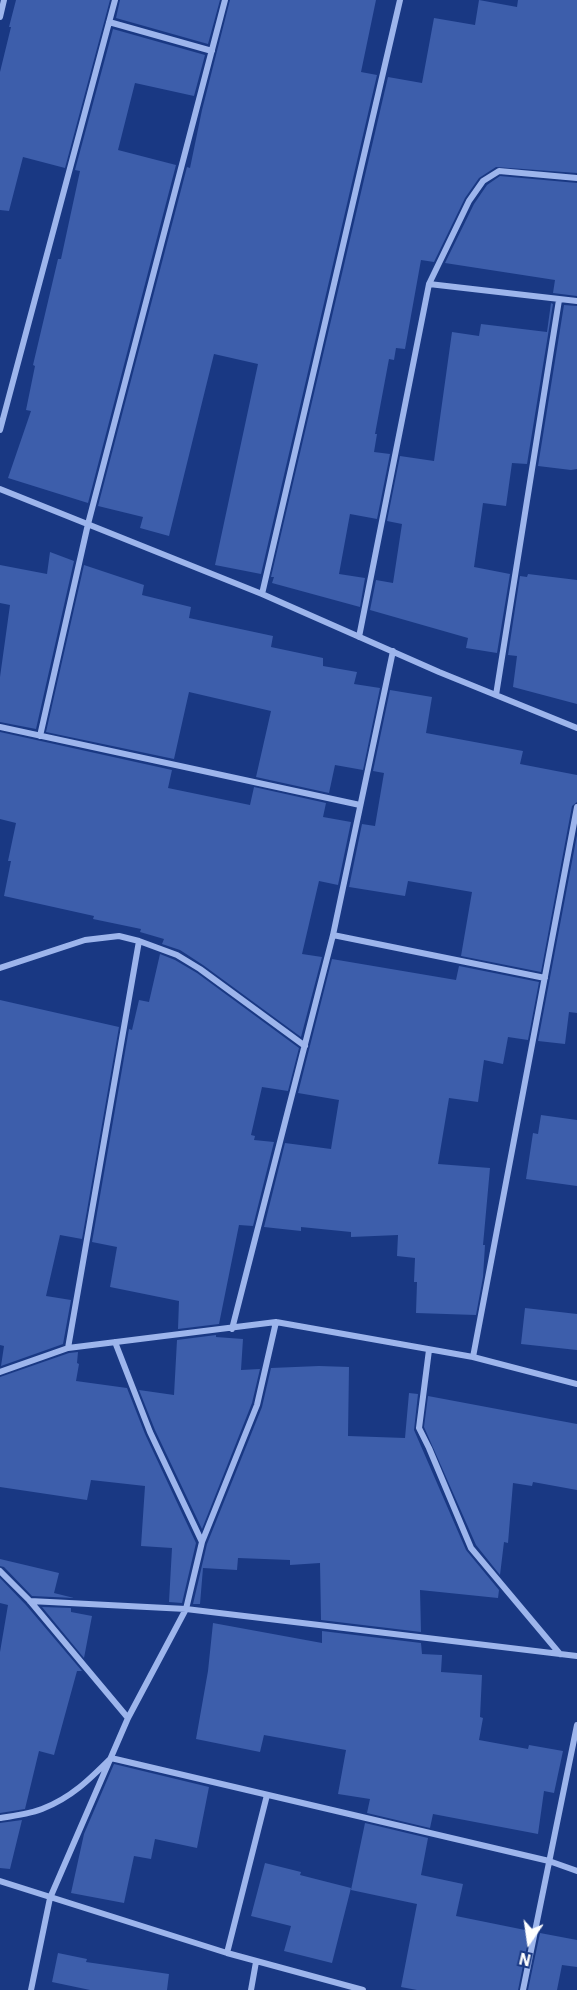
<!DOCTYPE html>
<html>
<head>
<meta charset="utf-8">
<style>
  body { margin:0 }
  #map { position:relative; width:577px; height:1990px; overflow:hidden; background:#193883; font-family:"IBM Plex Sans",sans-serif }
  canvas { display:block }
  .north { position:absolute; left:499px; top:1912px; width:60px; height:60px; -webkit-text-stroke:4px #193883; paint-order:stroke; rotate:193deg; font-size:16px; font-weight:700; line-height:24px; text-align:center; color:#fff }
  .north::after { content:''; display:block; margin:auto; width:21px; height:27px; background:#fff; clip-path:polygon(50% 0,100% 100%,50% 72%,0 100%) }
</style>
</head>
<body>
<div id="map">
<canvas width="577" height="1990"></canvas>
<div class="north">N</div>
</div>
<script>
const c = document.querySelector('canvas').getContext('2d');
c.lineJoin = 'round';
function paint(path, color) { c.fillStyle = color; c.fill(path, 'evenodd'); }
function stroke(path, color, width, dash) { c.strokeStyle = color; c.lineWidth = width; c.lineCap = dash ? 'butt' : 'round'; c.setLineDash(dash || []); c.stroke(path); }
const building = new Path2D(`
  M16,0H110L65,168L23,157L9,211L0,210V72L11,27H9Z
  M120,0H220L208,44L116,18Z
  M230,0H376L361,72L377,75L261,574L215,565L258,364L214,354L169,536L140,528L143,517L98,506L187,167L190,168L202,110Z
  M479,0L517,7L518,0H577V173L496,167L479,178L465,198L434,262L421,260L405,349L396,348L394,360L389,359L375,434H377L374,452L390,454L377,519L350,514L339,574L365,578L360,607L272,583L274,577H271L388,77L422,83L434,18L475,25Z
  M113,29L205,55L194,96L135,83L118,150L176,165L88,503L8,478L31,411L26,410L35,366L33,365L58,259H61L80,171L75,170Z
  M500,176L577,183V296L553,293L555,280L445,263L474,204L487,185Z
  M551,303L553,304L527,464L512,463L506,506L483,503L474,567L510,574L497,653L466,648L468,638L370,610L376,580L393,583L402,524L387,521L400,456L434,461L452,332L479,336L481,324L547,332Z
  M564,305L577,306V469L571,470L538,466Z
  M50,552L74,561L36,729L0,722V677L10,605L0,603V565L47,574Z
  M84,565L144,585L142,595L191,607L189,618L273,636L271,647L323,658V666L357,672L354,684L380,688L363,770L335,765L329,793L256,777L271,711L189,692L174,759L46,732Z
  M528,574L577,580V704L513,687L517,656L508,655L520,576L527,577Z
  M390,690L432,697L426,733L523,751L520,764L577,775V802L572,806L541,972L461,956L472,892L408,881L405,896L349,887L362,824L375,826L384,773L373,771Z
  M0,732L172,770L168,788L250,805L254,787L326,803L323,817L351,822L338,885L319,881L302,954L322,957L301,1037L203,965L180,950L162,944L164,939L140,932L141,929L93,919L94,916L4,896L11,861H8L16,823L0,819Z
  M577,835V1013L569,1012L565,1044L538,1041Z
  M160,954L175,960L197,973L299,1048L288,1091L262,1087L251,1135L255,1136L254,1140L274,1142L253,1226L239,1225L219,1324L178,1329L179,1301L110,1287L117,1247L92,1242L129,1029L132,1030L139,1000L149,1002Z
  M332,959L456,980L459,966L539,982L528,1040L508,1037L503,1064L484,1060L478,1102L449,1098L438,1164L490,1168L483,1245H485L483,1277L476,1315L416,1313L417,1282H414L415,1258L397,1256L398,1235L351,1237V1232L301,1227V1231L264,1227L285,1143L331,1149L339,1100L298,1093Z
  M0,1000L119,1027L82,1239L60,1235L46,1296L71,1300L63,1344L1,1366L4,1346L0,1345Z
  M541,1115L577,1120V1186L526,1179L533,1133L538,1134Z
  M525,1308L577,1314V1350L521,1344Z
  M216,1335V1337L243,1339L241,1370L260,1369L252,1403L202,1529L155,1430L139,1390L174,1395L177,1340Z
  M78,1352L77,1363L79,1364L76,1381L127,1388L145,1434L196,1543L182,1603L169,1602L172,1548L141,1546L145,1486L91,1480L87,1500L0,1487V1377L69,1353Z
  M319,1366L349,1367L348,1436L405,1438L409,1393L418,1394L414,1430L466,1550L499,1590L498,1598L420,1590L421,1632L321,1620L320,1563L290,1565V1560L238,1558L237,1570L203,1568L200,1604H193L207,1544L262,1407L271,1368Z
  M428,1396L577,1424V1490L533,1482L532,1486L513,1483L508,1543L504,1542L500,1575L476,1545L424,1427Z
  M0,1559L59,1573L54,1593L74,1598L32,1596L4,1567L0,1566Z
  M0,1578L26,1605L82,1671H77L54,1755L39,1751L25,1809L0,1813V1652L8,1605L0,1603Z
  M42,1607L71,1608V1612L92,1616L84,1658Z
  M213,1623L322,1643V1631L421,1643L422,1654L442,1655L441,1672L482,1675L480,1717L483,1718L479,1740L528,1749L529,1745L563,1751L554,1793L544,1791L538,1834L433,1814L430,1828L367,1813L370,1799L338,1794L346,1750L264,1735L260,1752L196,1739L208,1671Z
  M114,1764L209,1787L197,1848L155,1839L151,1859L134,1856L124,1903L71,1893L84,1834Z
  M22,1820L10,1869L0,1868V1823Z
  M365,1823L428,1838L421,1875L463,1884L456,1916L530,1931L518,1990H417L401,1987L417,1904L351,1890Z
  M265,1863L301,1872L300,1875L351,1888L332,1963L284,1951L291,1926L251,1916Z
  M540,1933L577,1940V1967L562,1965L557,1990H528Z
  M58,1953L87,1959L86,1962L169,1974L167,1990H90L52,1982Z`);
const minor = new Path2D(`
  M0,17L4,0
  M109,22L212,51
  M429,284L577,301
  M0,430L115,0
  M0,489L262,594L439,672L577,728
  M262,594L400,0
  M359,637L429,284L469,201L483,181L499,171L577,178
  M496,695L559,300
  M0,727L360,805
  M40,736L88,524L225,0
  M333,935L545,978
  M0,968L85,940L119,936L139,941L177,955L200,969L305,1046
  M232,1329L333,935L393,651
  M115,1342L150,1432L202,1542
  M68,1348L139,941
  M429,1350L419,1428L429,1448L471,1548L560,1654
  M473,1357L577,807
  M0,1372L68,1348L276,1322L473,1357L577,1384
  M0,1571L30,1601L128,1718
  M30,1601L186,1609L577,1656
  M0,1818C14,1816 29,1814 42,1809C71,1798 90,1779 111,1758L549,1861L577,1871
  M0,1881L227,1953L363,1990
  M227,1953L267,1795
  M31,1990L50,1898L128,1718L186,1609L202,1542L257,1405L276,1322
  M251,1990L256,1962
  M523,1990L577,1725`);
paint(building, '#3d5eab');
stroke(minor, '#9db5ec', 6);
</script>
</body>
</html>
